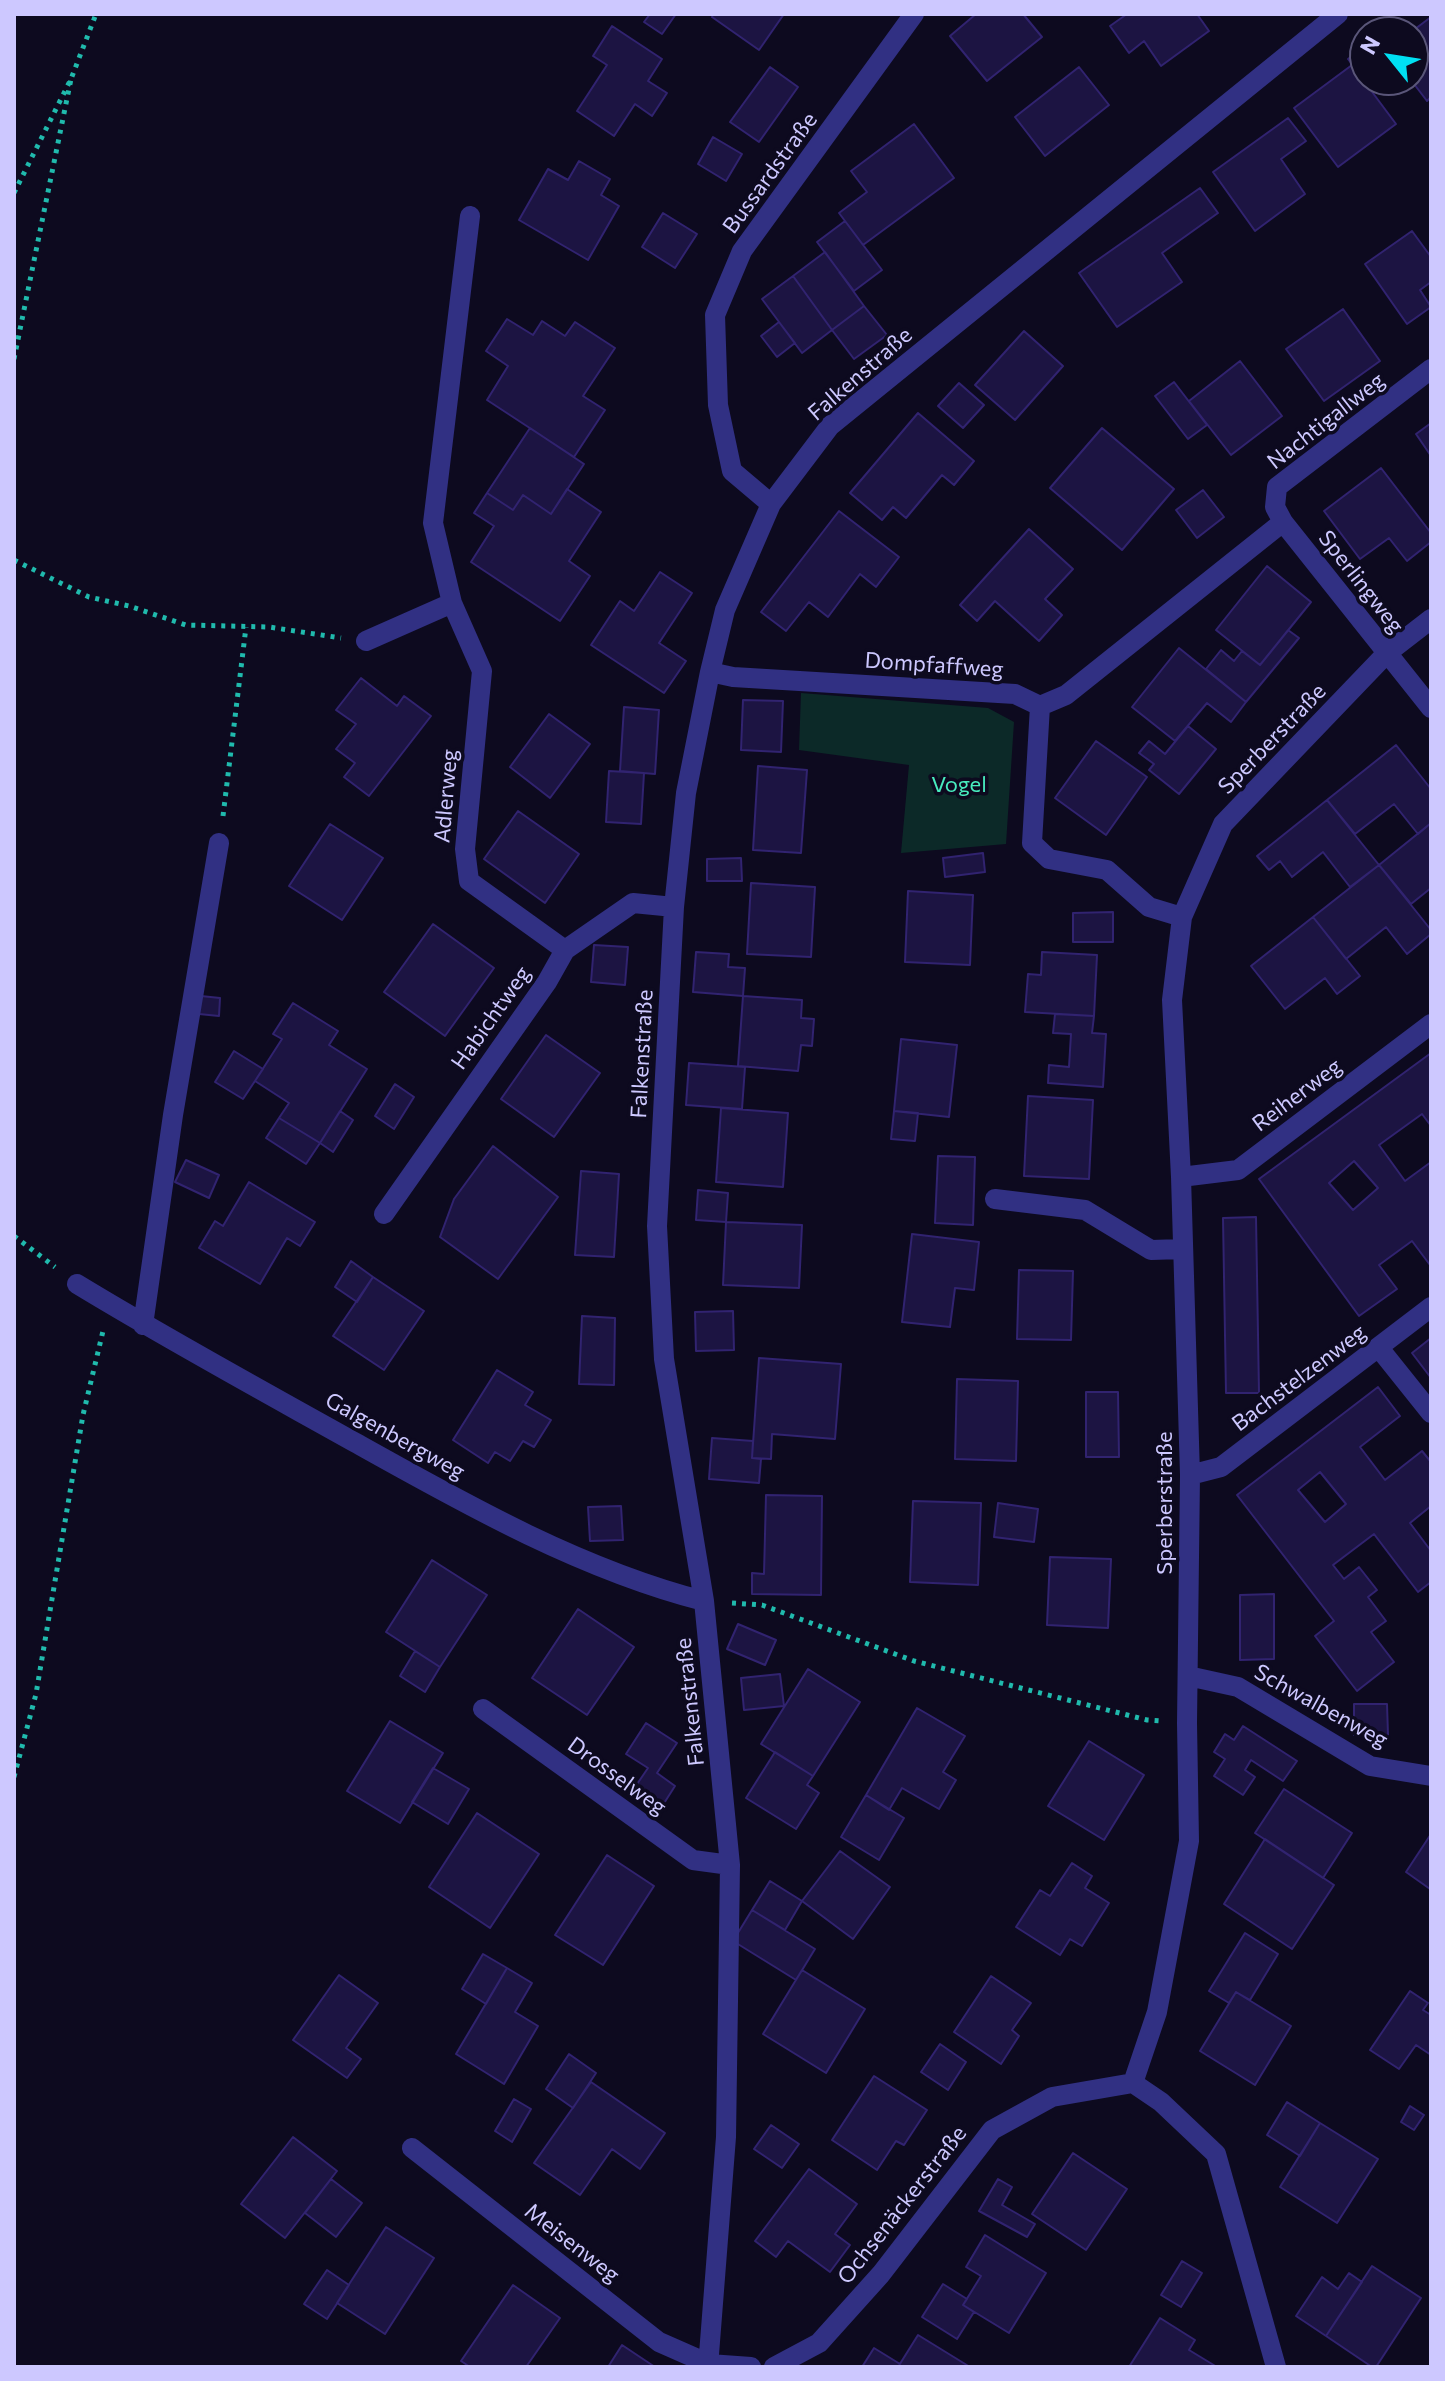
<!DOCTYPE html>
<html>
<head>
<meta charset="utf-8">
<style>
  body { margin:0 }
  #map { position:relative; width:1445px; height:2381px; overflow:hidden; background:#0d0a1f; font-family:Commissioner,sans-serif }
  canvas { display:block }
  .frame { position:absolute; inset:0; border:16px solid #cdc8ff; pointer-events:none }
  .north { position:absolute; left:1349px; top:16px; width:80px; height:80px; box-sizing:border-box; background:#0d0a1f; border:2px solid #5a5679; border-radius:50%; rotate:300deg; font-size:22px; font-weight:700; line-height:32px; text-align:center; color:#cdc8ff }
  .north::after { content:''; display:block; margin:auto; width:28px; height:36px; background:#00e0f3; clip-path:polygon(50% 0,100% 100%,50% 72%,0 100%) }
</style>
</head>
<body>
<div id="map">
<canvas width="1445" height="2381"></canvas>
<div class="frame"></div>
<div class="north">N</div>
</div>
<script>
const c = document.querySelector('canvas').getContext('2d');
c.lineJoin = 'round';
function paint(path, color) { c.fillStyle = color; c.fill(path, 'evenodd'); }
function stroke(path, color, width, dash) { c.strokeStyle = color; c.lineWidth = width; c.lineCap = dash ? 'butt' : 'round'; c.setLineDash(dash || []); c.stroke(path); }
function label(font, color, halo, rows, align = 'center') {
  c.font = font + ' Commissioner,sans-serif'; c.lineWidth = 7; c.setLineDash([]); c.textBaseline = 'middle'; c.strokeStyle = halo; c.fillStyle = color; for (const [text, x, y, turn = 0] of rows) {
    c.save(); c.translate(x, y); c.rotate((+turn || 0) * Math.PI / 180); c.textAlign = isNaN(turn) ? turn : align; if (halo) c.strokeText(text, 0, 0); c.fillText(text, 0, 0); c.restore();
  }
}
const green = new Path2D(`
  M801,693L988,708L1014,722L1006,844L901,853L909,765L799,750Z`);
const building = new Path2D(`
  M650,14H676L662,34L644,22Z
  M713,14H784L759,50L712,17Z
  M976,14H1023L1042,37L987,81L950,36Z
  M1127,14H1197L1209,31L1161,66L1144,41L1129,53L1110,26Z
  M1431,17V97L1427,101L1411,80H1413V32H1411Z
  M612,26L662,59L648,81L667,93L652,116L635,104L614,136L577,111L607,65L593,56Z
  M1365,46V80H1387L1372,91L1348,59Z
  M1352,65L1396,124L1338,167L1294,108Z
  M770,67L798,87L759,142L730,122Z
  M1079,67L1109,105L1045,156L1015,117Z
  M1288,118L1306,141L1281,159L1305,194L1255,231L1213,172Z
  M914,124L954,178L863,245L839,213L867,192L851,171Z
  M713,137L742,154L726,181L698,164Z
  M579,161L610,179L601,195L619,206L588,260L519,220L548,169L568,180Z
  M1200,188L1218,213L1162,253L1182,282L1117,327L1079,273Z
  M663,213L697,234L675,268L642,247Z
  M845,221L882,270L854,291L817,242Z
  M1412,231L1431,257V282L1420,290L1431,307L1407,324L1365,264Z
  M825,252L864,306L832,330L793,276Z
  M793,276L832,330L802,353L762,299Z
  M864,306L887,335L854,359L832,330Z
  M1343,309L1380,361L1324,401L1286,349Z
  M507,319L533,335L542,321L565,336L575,322L615,348L583,396L605,410L574,457L487,400L508,366L486,351Z
  M779,322L795,343L777,357L761,336Z
  M1024,331L1063,366L1015,420L975,385Z
  M1240,361L1282,416L1231,455L1189,401Z
  M1174,382L1207,425L1188,439L1155,396Z
  M959,383L984,405L963,428L938,406Z
  M918,413L974,461L954,485L942,475L906,518L893,507L882,520L850,493Z
  M1431,423V456L1416,434Z
  M530,428L584,464L551,514L523,495L513,510L487,493Z
  M1102,428L1174,489L1122,550L1050,488Z
  M1381,468L1431,533V542L1407,561L1389,538L1360,559L1324,511Z
  M567,489L601,512L569,561L590,576L560,621L471,562L494,526L474,513L487,493L513,510L523,495L551,514Z
  M1203,490L1224,517L1197,538L1176,510Z
  M839,511L899,557L876,587L860,574L828,617L809,602L786,631L761,612Z
  M1029,529L1073,569L1045,599L1062,615L1039,641L995,601L977,621L960,605Z
  M1267,566L1311,602L1260,665L1216,630Z
  M660,572L692,593L659,643L686,661L664,693L591,645L620,601L634,611Z
  M1288,630L1299,638L1246,702L1206,669L1221,650L1234,661L1242,651L1260,665Z
  M1179,648L1246,702L1231,722L1207,703L1175,741L1132,707Z
  M361,678L397,706L404,696L431,716L369,796L344,777L355,763L336,749L356,724L336,710Z
  M743,700L783,701L781,752L741,750Z
  M624,707L659,710L655,774L620,771Z
  M549,714L590,744L550,798L510,767Z
  M1188,726L1216,749L1179,794L1149,770L1154,764L1139,753L1149,741L1165,754Z
  M1096,741L1147,777L1106,835L1055,798Z
  M1396,745L1431,789V823L1418,834L1394,804L1355,834L1327,800Z
  M758,766L807,770L801,853L753,850Z
  M609,771L644,773L641,824L606,822Z
  M1327,800L1379,865L1350,887L1323,852L1292,877L1280,861L1269,870L1257,856Z
  M518,811L579,854L545,903L484,859Z
  M1431,823V888L1411,904L1379,865Z
  M330,824L383,858L342,920L289,886Z
  M983,853L985,872L945,877L943,858Z
  M741,858L742,881H707V859Z
  M1379,865L1431,930V934L1407,954L1386,927L1346,959L1313,917Z
  M751,883L815,887L811,957L747,954Z
  M908,891L973,895L970,965L905,962Z
  M1113,912V942H1073V913Z
  M1313,917L1360,976L1337,994L1325,978L1285,1009L1251,966Z
  M433,924L494,968L445,1036L384,992Z
  M594,945L628,947L625,985L591,982Z
  M696,952L729,954L728,967L745,968L743,996L693,992Z
  M1042,952L1097,955L1094,1016L1025,1012L1028,974L1041,975Z
  M201,996L220,998L219,1016L199,1014Z
  M743,996L802,1000L801,1018L814,1019L812,1046L801,1045L798,1071L738,1066Z
  M293,1003L338,1031L329,1045L367,1069L320,1143L279,1118L289,1103L255,1081L282,1039L273,1034Z
  M1055,1014L1094,1016L1092,1033L1106,1034L1103,1087L1048,1083L1049,1065L1069,1067L1071,1034L1053,1033Z
  M546,1035L600,1073L554,1137L501,1099Z
  M901,1039L957,1045L949,1117L894,1111Z
  M234,1051L263,1069L243,1099L215,1082Z
  M1431,1053V1126L1422,1114L1379,1145L1405,1181L1431,1162V1264L1430,1265L1412,1241L1379,1265L1397,1289L1359,1316L1259,1179ZM1354,1161L1378,1188L1353,1210L1329,1183Z
  M689,1063L745,1067L742,1109L686,1105Z
  M395,1084L414,1097L394,1129L375,1116Z
  M1028,1096L1093,1100L1089,1179L1024,1176Z
  M721,1108L788,1113L783,1187L716,1182Z
  M340,1111L353,1120L333,1152L320,1143Z
  M894,1111L918,1113L915,1141L891,1139Z
  M279,1118L320,1143L306,1164L266,1138Z
  M493,1146L558,1197L498,1279L440,1237L454,1199Z
  M938,1156L975,1157L973,1225L935,1223Z
  M186,1160L219,1175L209,1198L175,1182Z
  M581,1171L619,1174L614,1257L575,1255Z
  M249,1182L315,1222L300,1246L287,1238L260,1284L199,1248L215,1221L223,1226Z
  M698,1190L728,1193L726,1222L696,1220Z
  M1256,1217L1259,1393H1226L1223,1218Z
  M726,1222L802,1225L799,1288L723,1285Z
  M912,1234L979,1242L974,1290L955,1288L950,1327L902,1322Z
  M351,1261L373,1277L357,1302L335,1287Z
  M1019,1270L1073,1271L1071,1340L1017,1339Z
  M373,1277L424,1311L384,1370L333,1336Z
  M733,1311L734,1350L696,1351L695,1312Z
  M582,1316L615,1318L614,1385L579,1384Z
  M1431,1338V1378L1412,1353Z
  M759,1358L841,1364L835,1439L772,1434L771,1459L752,1458Z
  M497,1370L533,1392L525,1405L551,1420L534,1447L523,1441L510,1461L495,1452L488,1463L453,1440Z
  M957,1379L1018,1381L1016,1461L955,1459Z
  M1378,1387L1400,1416L1360,1447L1385,1480L1422,1451L1431,1462V1506L1410,1523L1431,1551V1582L1418,1592L1374,1534L1333,1565L1344,1579L1359,1567L1377,1590L1368,1597L1386,1621L1371,1632L1394,1662L1357,1691L1315,1636L1334,1621L1237,1495ZM1320,1472L1346,1504L1325,1522L1298,1490Z
  M1086,1392H1118L1119,1457H1086Z
  M712,1438L753,1441L752,1458L761,1459L759,1483L709,1479Z
  M766,1495L822,1496L821,1595L752,1594V1573L764,1574Z
  M913,1501L981,1503L978,1585L910,1582Z
  M998,1503L1038,1509L1034,1542L994,1537Z
  M621,1506L623,1540L590,1541L588,1507Z
  M1050,1557L1111,1559L1108,1628L1047,1625Z
  M432,1560L487,1595L440,1667L386,1632Z
  M1274,1594V1659L1240,1660V1595Z
  M578,1609L634,1647L587,1715L532,1678Z
  M738,1624L776,1640L765,1665L727,1649Z
  M415,1651L440,1667L425,1692L400,1676Z
  M808,1669L860,1702L813,1776L761,1744Z
  M780,1674L784,1706L744,1710L741,1678Z
  M1354,1704H1387L1388,1735H1354Z
  M917,1708L965,1736L943,1772L956,1780L939,1809L902,1788L889,1810L866,1795Z
  M390,1721L443,1753L400,1823L347,1791Z
  M646,1723L677,1743L657,1773L675,1786L661,1808L633,1790L648,1768L626,1754Z
  M1243,1726L1297,1761L1283,1781L1251,1760L1245,1770L1255,1777L1243,1795L1214,1776L1225,1759L1214,1752L1225,1734L1234,1740Z
  M1089,1741L1144,1775L1104,1840L1048,1806Z
  M775,1752L813,1776L807,1785L819,1793L796,1829L746,1798Z
  M433,1768L469,1789L448,1824L412,1802Z
  M1284,1789L1352,1833L1323,1878L1255,1833Z
  M866,1795L904,1818L879,1860L841,1837Z
  M477,1813L539,1854L490,1928L429,1887Z
  M1431,1834V1888L1430,1889L1406,1872Z
  M1265,1839L1334,1885L1292,1949L1224,1904Z
  M840,1851L890,1887L853,1939L802,1901Z
  M607,1855L654,1886L603,1965L555,1935Z
  M1072,1863L1092,1876L1085,1888L1109,1903L1082,1946L1070,1939L1060,1955L1016,1927L1040,1890L1050,1896Z
  M770,1881L802,1901L785,1930L752,1910Z
  M752,1910L815,1949L796,1980L733,1941Z
  M1245,1933L1278,1954L1250,2000L1236,1992L1229,2003L1209,1991Z
  M483,1954L507,1968L486,2004L462,1989Z
  M507,1968L532,1983L515,2012L538,2026L504,2084L456,2054Z
  M802,1970L865,2009L826,2073L763,2034Z
  M339,1975L378,2003L346,2048L361,2059L347,2078L293,2040Z
  M991,1976L1031,2003L1012,2030L1019,2036L1001,2064L954,2032Z
  M1410,1991L1428,2003L1423,2010L1431,2015V2055L1416,2045L1399,2069L1370,2050Z
  M1236,1992L1291,2026L1255,2085L1200,2051Z
  M940,2044L966,2062L948,2090L921,2072Z
  M569,2054L596,2073L573,2108L546,2089Z
  M874,2076L927,2110L904,2145L896,2141L877,2170L832,2140Z
  M591,2082L665,2133L640,2169L612,2149L580,2195L534,2163Z
  M514,2099L531,2109L512,2142L495,2131Z
  M1287,2102L1320,2123L1300,2156L1267,2135Z
  M1410,2106L1424,2115L1414,2130L1401,2122Z
  M1320,2123L1378,2159L1337,2223L1280,2187Z
  M771,2125L799,2144L782,2168L754,2149Z
  M293,2137L337,2171L285,2238L241,2204Z
  M1073,2153L1127,2189L1086,2250L1032,2214Z
  M809,2169L857,2204L835,2234L850,2245L830,2272L788,2241L776,2257L755,2241Z
  M331,2179L362,2203L336,2237L305,2213Z
  M998,2179L1012,2187L1002,2205L1035,2224L1027,2237L979,2211Z
  M386,2227L434,2258L385,2334L337,2303Z
  M985,2235L1046,2273L1009,2333L963,2305L981,2276L966,2267Z
  M1182,2261L1202,2273L1181,2307L1161,2295Z
  M1372,2266L1421,2298L1376,2367H1372L1326,2336Z
  M327,2270L349,2285L327,2319L304,2304Z
  M1349,2273L1362,2282L1326,2336L1296,2316L1322,2277L1338,2289Z
  M943,2284L967,2299L963,2305L974,2312L957,2339L922,2317Z
  M513,2285L560,2318L526,2367H470L461,2361Z
  M1160,2318L1195,2340L1189,2350L1217,2367H1129Z
  M918,2335L970,2367H898Z
  M622,2345L655,2367H608Z
  M874,2348L900,2364L898,2367H862Z`);
const path = new Path2D(`
  M14,193L71,79L96,14
  M14,359L71,79
  M14,560L89,597L129,606L186,625L269,627L341,638
  M223,816L246,627
  M14,1236L55,1267
  M732,1603L762,1605L914,1661L1147,1720L1161,1721
  M14,1777L36,1694L83,1415L103,1331`);
const minor = new Path2D(`
  M470,216L433,523L452,603L482,671L465,849L469,881L565,950
  M1431,369L1277,487L1275,507L1283,522L1431,708
  M771,504L732,471L718,405L715,315L742,251L914,14
  M366,641L452,603
  M710,672L733,677L1015,694L1040,706L1066,695L1283,522
  M1040,706L1032,843L1049,859L1107,870L1149,907L1182,917
  M1181,1177L1238,1170L1431,1024
  M995,1199L1085,1210L1151,1250L1182,1249
  M384,1214L547,982L565,950L633,903L674,907
  M77,1284C169,1340 263,1391 356,1443C465,1504 582,1570 704,1601
  M143,1325L173,1115L219,843
  M1379,1348L1431,1413
  M1190,1475L1221,1467L1431,1307
  M1188,1676L1238,1687L1370,1766L1431,1776
  M483,1709L693,1860L730,1865
  M1133,2083L1157,2012L1189,1841L1187,1723L1190,1475L1181,1177L1172,1000L1182,917L1223,824L1387,653L1431,619
  M412,2148L659,2342L709,2364L751,2367
  M708,2367L726,2137L730,1865L704,1601L664,1359L657,1226L674,907L686,793L710,672L725,610L771,504L830,426L1338,14
  M774,2367L819,2343L881,2274L992,2130L1052,2097L1133,2083L1161,2102L1216,2154L1276,2367`);
const streetNames = [
  ["Bussardstraße",770,173,-54],
  ["Falkenstraße",860,374,-41],
  ["Nachtigallweg",1326,421,-38],
  ["Sperlingweg",1361,582,52],
  ["Dompfaffweg",934,665,4],
  ["Sperberstraße",1272,739,-46],
  ["Adlerweg",446,796,-85],
  ["Habichtweg",491,1018,-55],
  ["Falkenstraße",642,1054,-87],
  ["Reiherweg",1297,1095,-37],
  ["Bachstelzenweg",1299,1378,-37],
  ["Galgenbergweg",395,1436,29],
  ["Sperberstraße",1165,1503,-90],
  ["Falkenstraße",690,1702,-96],
  ["Schwalbenweg",1321,1706,29],
  ["Drosselweg",617,1776,36],
  ["Ochsenäckerstraße",902,2205,-52],
  ["Meisenweg",572,2243,38]
];
const parkNames = [
  ["Vogel",959,785]
];
paint(green, '#0c2928');
paint(building, '#1c1442');
stroke(building, '#312370', 2);
stroke(path, '#20baad', 5, [4, 6]);
stroke(minor, '#313083', 20);
label('22px', '#cdc8ff', '#0d0a1f', streetNames);
label('22px', '#48ebbe', '#0d0a1f', parkNames);
</script>
</body>
</html>
